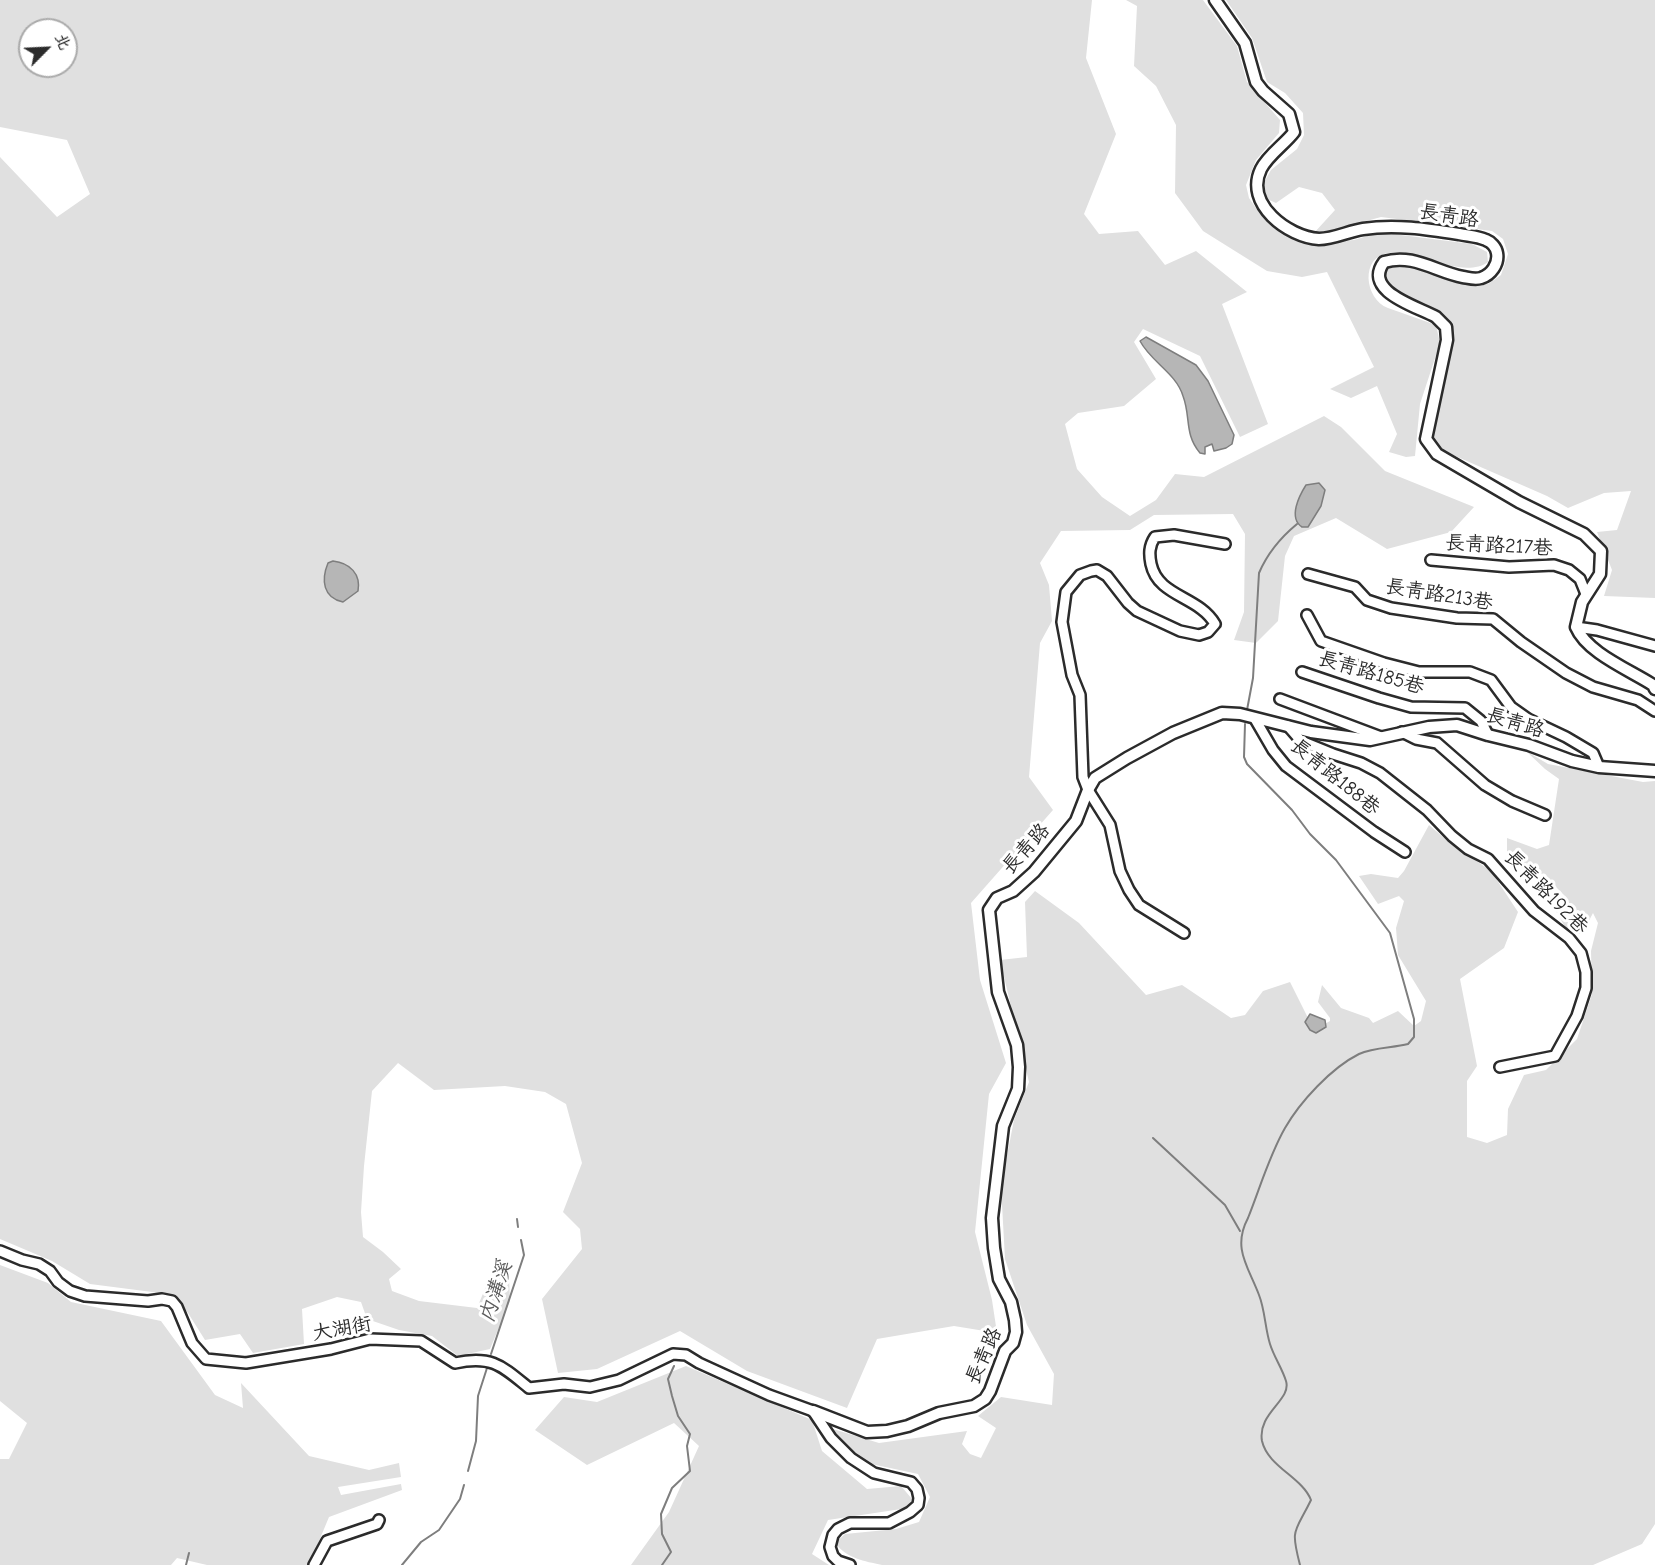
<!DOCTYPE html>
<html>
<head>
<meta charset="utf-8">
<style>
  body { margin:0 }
  #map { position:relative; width:1655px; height:1565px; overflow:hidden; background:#fff; font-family:"Comic Neue","LXGW WenKai TC",sans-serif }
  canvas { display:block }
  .north { position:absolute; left:18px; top:18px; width:60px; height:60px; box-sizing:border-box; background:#fff; border:2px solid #aaa; border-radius:50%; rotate:66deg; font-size:16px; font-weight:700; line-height:24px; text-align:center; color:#2b2b2b }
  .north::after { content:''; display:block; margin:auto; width:21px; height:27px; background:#2b2b2b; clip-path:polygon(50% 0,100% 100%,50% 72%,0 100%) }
</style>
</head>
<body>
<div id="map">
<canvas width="1655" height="1565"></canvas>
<div class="north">北</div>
</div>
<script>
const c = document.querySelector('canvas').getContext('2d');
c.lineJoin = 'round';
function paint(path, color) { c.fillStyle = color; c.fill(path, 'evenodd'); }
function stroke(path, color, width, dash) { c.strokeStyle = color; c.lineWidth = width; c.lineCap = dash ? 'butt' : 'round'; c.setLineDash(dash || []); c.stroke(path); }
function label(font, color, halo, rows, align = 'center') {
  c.font = font + ' "Comic Neue","LXGW WenKai TC",sans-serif'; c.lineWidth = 6; c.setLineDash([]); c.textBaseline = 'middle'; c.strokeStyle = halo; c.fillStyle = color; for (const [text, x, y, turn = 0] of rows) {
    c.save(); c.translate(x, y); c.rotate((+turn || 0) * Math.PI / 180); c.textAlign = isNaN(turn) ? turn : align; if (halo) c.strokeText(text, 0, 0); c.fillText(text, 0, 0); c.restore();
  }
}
const green = new Path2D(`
  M0,0H1092L1086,58L1116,134L1084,214L1099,234L1138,231L1165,265L1196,251L1247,292L1222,304L1268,424L1240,437L1200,356L1143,329L1134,342L1156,379L1124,406L1078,413L1065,424L1077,469L1102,497L1130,516L1156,500L1175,474L1204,477L1324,416L1341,427L1385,471L1474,507L1451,532L1387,549L1336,518L1294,536L1285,556L1278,621L1256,643L1234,640L1244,612L1245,534L1233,514L1154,515L1130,530L1061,531L1040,563L1049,585L1052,621L1040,643L1029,777L1053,810L971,903L980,980L1006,1063L989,1094L975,1232L992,1300L997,1333L954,1326L877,1339L847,1408L747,1371L680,1331L597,1369L558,1373L542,1299L582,1249L580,1229L563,1212L582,1163L566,1104L545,1092L505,1086L434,1090L398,1063L372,1091L364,1166L361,1212L363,1237L383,1252L401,1269L389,1279L392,1291L419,1301L477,1308L492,1272L509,1276L510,1301L490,1349L458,1356L432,1336L399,1330L367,1319L361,1302L337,1297L302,1309L304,1344L253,1353L240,1334L205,1340L188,1313L174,1297L160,1293L90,1284L52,1261L0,1239V157L57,217L90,194L67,140L0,127ZM30,30H66V66H30Z
  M1126,0H1203L1237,46L1247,82L1280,120L1279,133L1256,160L1246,185L1249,198L1258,211L1277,229L1298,241L1318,243L1354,240L1374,234H1393L1472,244L1487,252L1488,262C1463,280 1417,250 1389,253C1360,256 1364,299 1388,308C1404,314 1420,319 1436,325L1440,343L1420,404L1415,456L1406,457L1389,452L1397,434L1377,386L1351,398L1330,389L1374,367L1327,272L1302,277L1267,271L1203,231L1175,193L1176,125L1156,86L1134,66L1137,6Z
  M1226,0H1655V598L1604,596L1612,570L1597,532L1617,530L1631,491L1604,493L1568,508L1547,496L1437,448L1429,437C1434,414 1460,336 1448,319C1443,311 1397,293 1386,287L1383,279L1386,268H1416L1472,284H1488L1501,275L1508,254L1503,239L1492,231L1381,217L1352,225L1329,235L1314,233L1335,210L1322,193L1299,187L1276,203L1265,198L1263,184L1271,170L1297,149L1304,135L1303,113L1285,93L1267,82L1252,38Z
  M1526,751L1548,764L1643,782L1655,781V1524L1642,1544L1593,1565H882C864,1561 848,1559 835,1543L845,1534L896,1529L919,1522L930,1497L918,1474L862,1462L837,1438L833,1429L879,1443L967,1431L962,1444L970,1454L981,1458L996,1428L978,1416L1001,1397L1052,1405L1054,1374L1027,1325L1005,1259L1001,1186L1014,1120L1029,1082L1000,960L1027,957L1025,902L1035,891L1079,923L1146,995L1182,985L1231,1018L1245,1015L1263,991L1290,982L1314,1030L1330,1021V1018L1318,1002L1322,985L1341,1008L1369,1018L1373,1023L1398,1011L1414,1026L1421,1021L1426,1001L1398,955L1396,928L1404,901L1399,896L1378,904L1359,876L1371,874L1398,878L1404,871L1429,825L1450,843L1491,871L1518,912L1504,948L1460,979L1477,1066L1467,1081V1137L1487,1143L1507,1135L1508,1109L1524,1075L1546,1070L1577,1039L1592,994L1591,951L1598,923L1593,913L1582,934H1569L1552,904L1566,897L1546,877L1507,852V838L1537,849L1549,845L1559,779L1545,769Z
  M0,1265L48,1283L71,1302L161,1321L215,1395L243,1408L241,1383L309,1456L369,1470L399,1463L401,1477L338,1487L341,1495L401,1484L402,1490L329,1517L309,1565H207L177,1558L171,1565H0V1459H9L27,1423L0,1401Z
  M686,1366L812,1420L822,1451L867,1489L901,1486L912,1499L908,1508L828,1520L812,1554L829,1565H631L669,1512L699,1446L674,1423L587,1465L535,1430L564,1397L597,1402Z`);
const water = new Path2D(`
  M1146,337L1196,365L1208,381L1234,435L1232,444L1226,448L1214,451L1212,444L1205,447V454L1200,453C1184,434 1191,417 1183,396C1176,373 1151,362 1140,341Z
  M1319,483L1325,490L1321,506L1308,527H1302C1288,518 1299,496 1306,485Z
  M333,561C350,563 361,574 358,591L343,602C323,598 321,580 328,563Z
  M1310,1014L1325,1020L1326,1027L1316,1033L1310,1030L1305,1022Z`);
const stream = new Path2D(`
  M1247,710L1253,678L1259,573C1268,552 1280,538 1297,524
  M1245,724L1244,757L1247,764L1292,810L1310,834L1336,860L1390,933L1414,1019V1037L1408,1044C1393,1048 1374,1047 1359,1054C1331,1068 1300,1102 1285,1128C1269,1156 1260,1188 1248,1218C1232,1248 1248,1266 1259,1295C1265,1310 1265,1328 1270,1344C1274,1357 1282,1368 1286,1381C1292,1400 1257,1413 1262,1441C1268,1467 1302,1477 1311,1500C1295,1533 1290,1527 1300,1565
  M1153,1138L1225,1205L1240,1231
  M517,1219L518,1227
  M491,1354L524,1255L521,1240
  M468,1471L476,1441L478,1396L487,1368
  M186,1565L189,1553
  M402,1565L421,1542L439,1530L460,1499L464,1485
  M662,1565L671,1552L662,1534L661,1514L672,1488L690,1471L687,1446L690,1434L678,1416L672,1396L668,1379L674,1366`);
const minor = new Path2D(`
  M1431,560L1509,567L1554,565L1569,570L1580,579L1586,594
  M1308,574L1355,587L1367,600L1391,608L1457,618L1493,619L1521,642L1566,673L1593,687L1638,700L1655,711
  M1307,615L1321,641L1384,663L1419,672H1470L1491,680L1511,707L1528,719L1566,737L1593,753L1599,767
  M1576,627L1597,630L1655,646
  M1302,672L1379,698L1411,707L1465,708L1481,721L1488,735
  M1280,699L1381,737
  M1255,719L1273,750L1286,766L1374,832L1405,852
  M1288,726L1301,741L1333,754L1361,763L1380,773L1427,810L1452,836L1468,849L1488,859L1534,911L1569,938L1581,953L1586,972V988L1577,1016L1555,1056L1500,1067
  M1402,732L1416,739L1437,743L1485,785L1512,801L1545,815
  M1184,933L1139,905L1129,890L1120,871L1110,825L1088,790L1083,777L1080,695L1072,675L1062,622L1066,592L1080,575L1091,571L1097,570L1107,576L1128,603L1137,611L1180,631L1199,635L1208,632L1215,624C1199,596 1158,597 1151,564C1149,554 1149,546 1155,537L1174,535L1225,544
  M0,1251L22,1260L39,1264L50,1271L58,1282L70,1291L85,1296L148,1301L162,1299L172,1301L177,1307L192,1343L206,1359L246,1363L331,1349L370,1339L421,1341L455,1363C492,1355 502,1366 529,1388L564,1384L590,1387L619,1380L673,1354L686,1355L699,1363L769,1395L813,1411L831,1438L851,1458L874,1473L911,1482L917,1489L919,1498L918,1505L910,1512L889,1523H850L838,1529L833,1535L830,1547L833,1556L838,1561L850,1565
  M314,1565L327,1541L377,1524L379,1520`);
const tertiary = new Path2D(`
  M1215,0L1245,43L1256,82L1263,91L1289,114L1294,132C1285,144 1268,155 1261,169C1244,204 1288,237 1319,239C1334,239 1349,231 1363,229C1395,224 1427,229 1459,234C1468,236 1477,236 1486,240C1491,242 1496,247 1497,253C1499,264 1491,275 1481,278C1475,280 1469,278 1463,277C1436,272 1413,253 1384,262C1362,292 1419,307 1436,317C1439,320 1443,324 1446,327L1447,340L1426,439L1437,454L1519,502L1584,534L1601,551L1600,574L1582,602L1576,627C1587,653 1630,670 1653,685L1655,689
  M813,1411L867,1432L887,1431L908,1426L939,1413L974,1406L985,1399L990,1391L1005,1351L1013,1343L1016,1332L1015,1320L1011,1302L999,1279L994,1248L992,1218L1003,1126L1018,1089L1019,1067L1017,1045L998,992L989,910L997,898L1013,891L1034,872L1076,821L1088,790L1095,778L1127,758L1173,733L1222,713L1240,714L1311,732L1370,740L1429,727L1457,725L1488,735L1529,745L1572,761L1599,767L1655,771`);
const streetNames = [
  ["長青路",1449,216,9],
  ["長青路217巷",1499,546,3],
  ["長青路213巷",1439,595,9],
  ["長青路185巷",1371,673,16],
  ["長青路",1515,723,17],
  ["長青路188巷",1335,777,39],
  ["長青路",1026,849,-48],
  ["長青路192巷",1546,892,45],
  ["大湖街",342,1329,-10],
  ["長青路",984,1356,-66]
];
const waterNames = [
  ["內溝溪",496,1292,-72]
];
paint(green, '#e0e0e0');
paint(water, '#b6b6b6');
stroke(water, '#7e7e7e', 1.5);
stroke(stream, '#7e7e7e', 2);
stroke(minor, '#2b2b2b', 14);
stroke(tertiary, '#2b2b2b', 15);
stroke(minor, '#fff', 9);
stroke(tertiary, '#fff', 10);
label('20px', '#2b2b2b', '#fff', streetNames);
label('italic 21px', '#5c5c5c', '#fff', waterNames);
</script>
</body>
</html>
